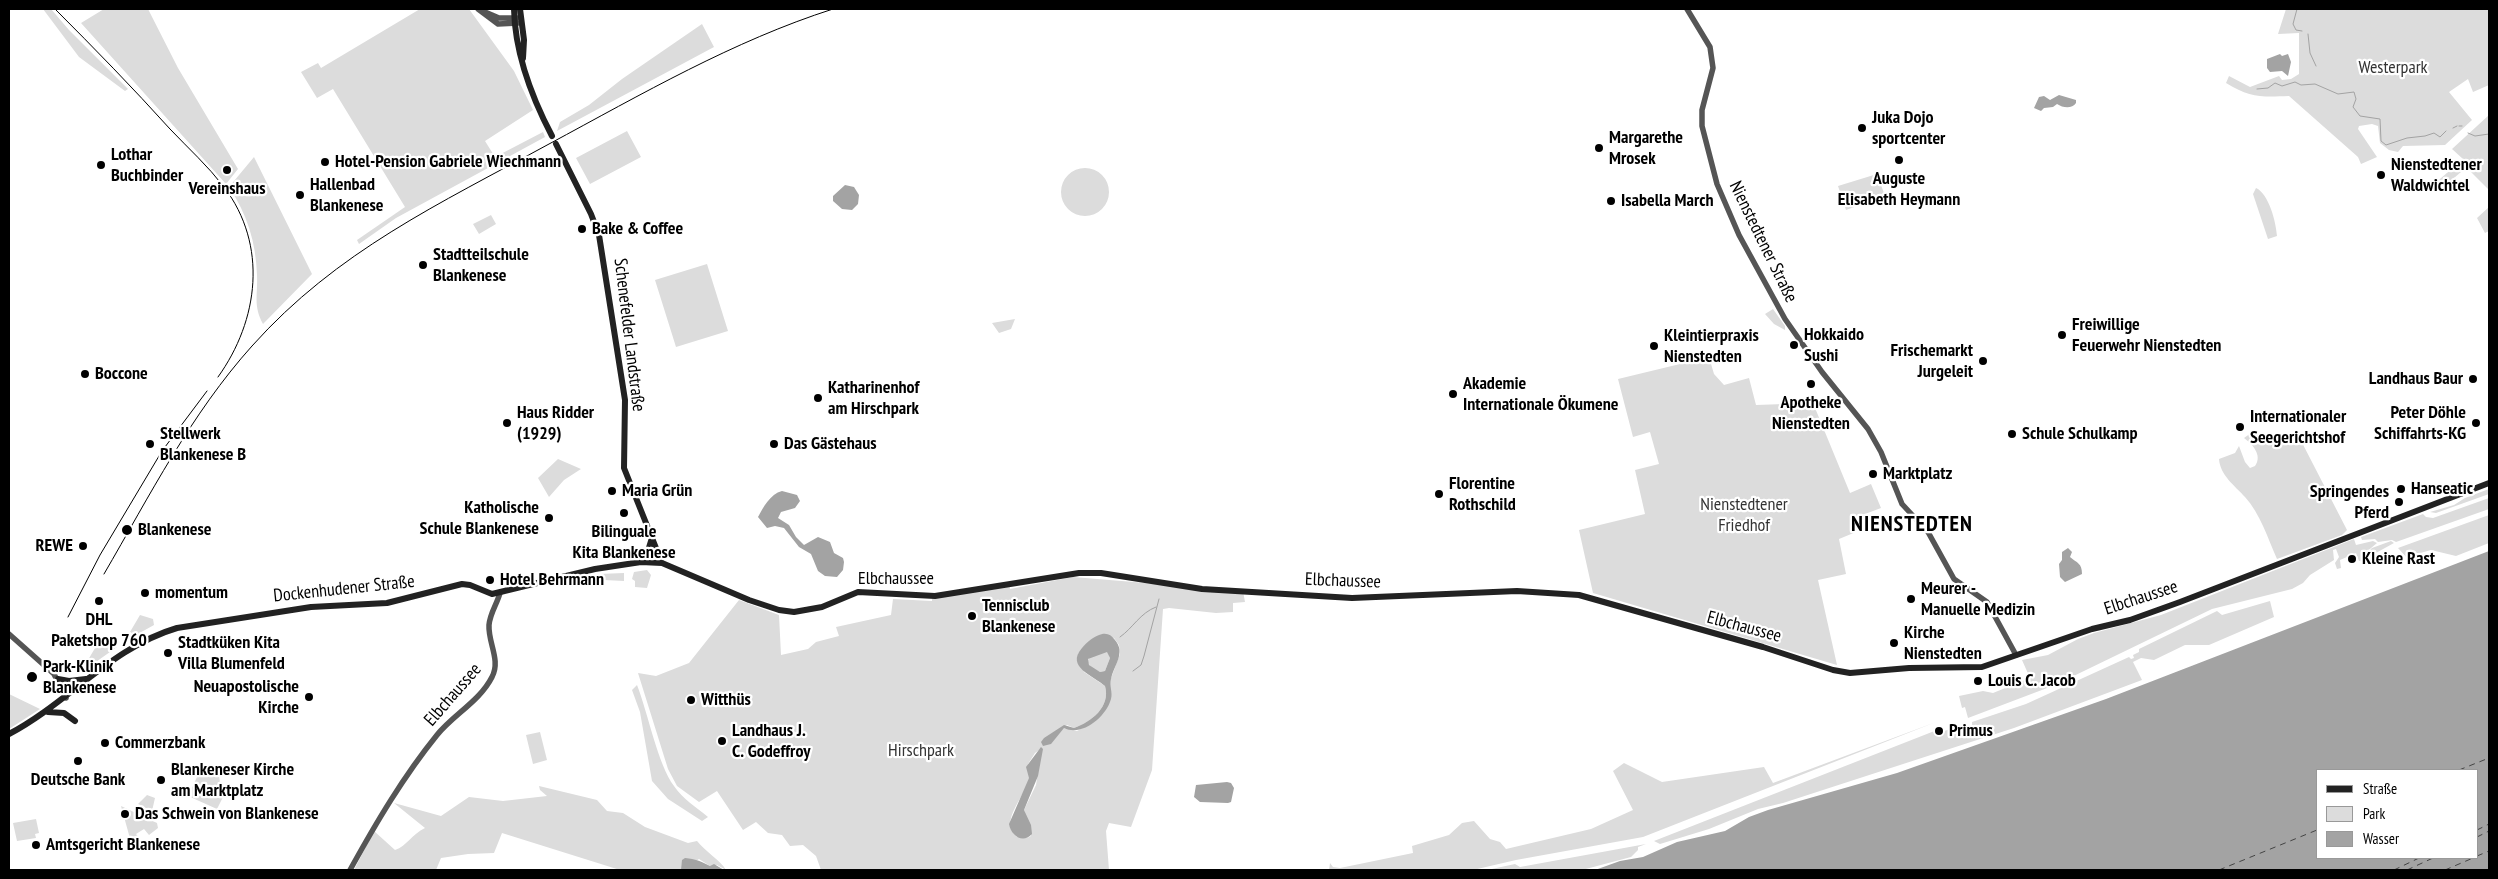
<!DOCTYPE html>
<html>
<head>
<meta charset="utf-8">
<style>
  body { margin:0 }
  #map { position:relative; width:2498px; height:879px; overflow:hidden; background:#fff; font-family:"PT Sans Narrow",sans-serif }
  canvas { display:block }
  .frame { position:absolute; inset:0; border:10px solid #000; pointer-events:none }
  .legend { position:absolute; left:2316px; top:769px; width:162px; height:90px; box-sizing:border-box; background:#fff; border:1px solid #999; margin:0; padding:6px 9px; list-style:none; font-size:15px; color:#000 }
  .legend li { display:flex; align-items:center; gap:10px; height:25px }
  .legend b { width:25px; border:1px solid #999 }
</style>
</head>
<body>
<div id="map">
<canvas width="2498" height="879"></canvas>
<div class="frame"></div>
<ul class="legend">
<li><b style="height:6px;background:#222"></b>Straße</li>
<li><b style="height:14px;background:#dcdcdc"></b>Park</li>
<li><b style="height:14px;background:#a3a3a3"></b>Wasser</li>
</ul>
</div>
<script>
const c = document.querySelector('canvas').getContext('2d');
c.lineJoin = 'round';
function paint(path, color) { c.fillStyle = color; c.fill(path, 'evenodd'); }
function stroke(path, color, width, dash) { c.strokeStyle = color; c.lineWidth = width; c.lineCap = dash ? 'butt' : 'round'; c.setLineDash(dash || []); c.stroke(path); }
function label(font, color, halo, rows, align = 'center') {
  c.font = font + ' "PT Sans Narrow",sans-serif'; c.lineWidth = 4.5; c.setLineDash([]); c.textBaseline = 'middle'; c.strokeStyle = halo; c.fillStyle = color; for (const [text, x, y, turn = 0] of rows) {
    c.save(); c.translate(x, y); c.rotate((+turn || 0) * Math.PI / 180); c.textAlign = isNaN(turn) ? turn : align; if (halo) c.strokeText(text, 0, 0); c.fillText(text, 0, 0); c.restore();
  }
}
const green = new Path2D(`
  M43,9H51L69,30L128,89L125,91L79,57Z
  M104,9H148L178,68L238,169L226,184L81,23Z
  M420,9H469L514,71L533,110L485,141L495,157L543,132L545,137L396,218L359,244L357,240L405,207L333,89L317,98L301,72L318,63L321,68Z
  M2286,9H2489V85L2473,92L2468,79L2449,92L2472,120L2445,145L2403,146L2398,152L2389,150L2380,143L2378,126L2372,124L2359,126L2358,129L2377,157L2361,164L2358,157L2289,96C2262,97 2250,98 2226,83L2229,76L2250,87L2279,76L2282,80L2291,79L2299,74V33L2278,34Z
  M702,24L714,47L557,131L560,122L589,105L622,79Z
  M2489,115V190L2470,171L2461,172L2440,190L2433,185L2463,159L2452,149Z
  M627,131L641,157L590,184L576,158Z
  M254,157L312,274L263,324C253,305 258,295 257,275C256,242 247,214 229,187Z
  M1061 192a24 24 0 1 1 48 0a24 24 0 1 1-48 0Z
  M1877,174L1885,196L1846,210L1838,186Z
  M2256,188C2269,194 2276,222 2277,236L2268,239L2253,194Z
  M2489,207V231L2485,233L2477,218Z
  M491,215L496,224L479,234L473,224Z
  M707,264L728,331L676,347L655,280Z
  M1773,309L1785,326V330L1774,324L1765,314Z
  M1015,319L1011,329L999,333L992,323Z
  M1709,357L1714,374L1724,385L1749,378L1756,405L1813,403L1850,493L1871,484L1881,508L1865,514L1867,520L1853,526L1856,532L1839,539L1846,574L1818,580L1837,665L1593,593L1579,530L1645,514L1635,470L1659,464L1650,432L1633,437L1618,379Z
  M2296,431L2347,530L2342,535L2277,559C2268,539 2260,513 2245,497C2235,486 2220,475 2219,459L2235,453L2239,446L2245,462L2250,468L2255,466C2263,455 2252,444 2244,438L2251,433L2261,443H2279Z
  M558,459L581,469L564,480L549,497L538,478Z
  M2489,489V494L2436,513L2430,512L2454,505L2465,498Z
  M2489,498V509L2396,542L2392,540L2378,542L2375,539L2362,540L2361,537L2423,514L2426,517L2433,518Z
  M2489,515V543L2456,556L2431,550L2406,557L2398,548Z
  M2354,539L2356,545L2373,541L2377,543L2364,554V560L2359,561L2356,553L2340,560L2341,568L2337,569L2335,563L2339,557L2336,549L2333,550L2334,560L2310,575L2303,583L2292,589L2212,609L2055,685L1968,718L1965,707L1962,708L1959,696L1983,691L1993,693L2030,678L2022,660L2048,655L2078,639L2094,633L2161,615Z
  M2391,541L2394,543L2365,559V555L2372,548Z
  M647,570L651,575L647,588L635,587V581L632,579L634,572Z
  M624,573V581L604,580L599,574Z
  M1073,577L1243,591L1245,602L1233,603V612L1216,613L1169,608L1163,609L1152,770L1131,827L1109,823L1106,831L1109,870H821L816,856L803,845L790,846L782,835L768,833L756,822L743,830L717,791L699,802L677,786L668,769L638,673L656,676L689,663L739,600L779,615L781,655L808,649L816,642L839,636L836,627L891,615L893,599L932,601V595L1009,584L1010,589ZM1102,634L1114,638L1119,645L1120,654L1110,681L1109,702L1092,723L1077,731L1064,728L1049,735L1067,725L1074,728C1091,722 1111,707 1105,686L1084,672L1078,654L1086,644ZM1042,748L1036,785L1024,810L1031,836L1027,838L1017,837C998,822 1025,797 1029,779C1030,775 1027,770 1028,764L1035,753Z
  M2270,601L2274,617L2209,645H2185L2154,660L2141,658L2133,662L2142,680L2014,728L1783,803L1758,809L1709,829L1660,844L1654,841L1937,730L1941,732L1963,725L1965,728L1972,725V722L2026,704L2129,657L2131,659L2134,658L2133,655L2139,652V649L2217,611L2222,615Z
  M140,615L153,619L154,625L136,635L130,632Z
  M101,637L117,647L93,664L88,660L98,643L103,645L105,643L99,641Z
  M1101,652H1108L1110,658L1105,671L1100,672L1091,668L1087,661L1091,656Z
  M637,685C648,713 658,765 674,786C683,799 696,807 708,817L702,821L668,799L652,781L640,712L632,690Z
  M9,694L40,709L9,729Z
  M1936,722L1643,837L1516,860L1473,870H1329L1330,863L1333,867L1340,868L1413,853L1412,846L1449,835L1462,823L1474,821L1490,839L1500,842L1506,849L1591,829L1633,810L1613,771L1624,763L1662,782L1764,767L1773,783Z
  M540,732L547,760L533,764L526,735Z
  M198,775H219L221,790L219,795L223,797L217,809L188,796Z
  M539,786L597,800L607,811L623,813L645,827L688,843L697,841C705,851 721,861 726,870L717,865L710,866L699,859L681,870H620L502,833L494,853L468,854L441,858L436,870H354L374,831L395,850C407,846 412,834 425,828L394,803L441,816L469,797L503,801L547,796L540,790Z
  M147,795L155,798L152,811L138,804Z
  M121,806L157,823L158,828L149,835L144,829L136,834L140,839L131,842Z
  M36,819L39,833L35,834L36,838L17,841L13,823Z
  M1646,844L1638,847V850L1631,857L1582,870H1487L1515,864L1520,867Z`);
const water = new Path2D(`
  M2280,54L2282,56L2288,54L2291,62L2288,76L2282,71L2270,72L2267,68V59Z
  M2059,95L2076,100V103C2072,109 2063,108 2057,104L2053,107L2044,108L2041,111L2034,108L2039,97L2044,96L2050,100Z
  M845,185L854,187L859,195L858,204L852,210L842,209L833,201V196Z
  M782,491L797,495L800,501L795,508L781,512L778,518L789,525L796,537L804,545L818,537L830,542L834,553L843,558L844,562L843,570L837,577L825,576L818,571L811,554L799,547L784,528L775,526L767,528L758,517C763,508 770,494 782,491Z
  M2068,548L2072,552L2070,557C2077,563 2082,563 2082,574L2065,582L2060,577L2059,564L2062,560V552Z
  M2489,551V870H1595L1620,861L1643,857L1677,842L1725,831L1749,817L1768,810L1897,773L2106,699ZM2317,770H2477V858H2317Z
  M1102,634C1108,633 1111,635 1115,640C1126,653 1114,665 1111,679C1109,686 1113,692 1111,699C1106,717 1082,737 1064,728L1051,744L1043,746L1041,742L1044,738L1064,725L1074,728C1091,722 1111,707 1105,686C1094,676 1065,667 1082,648C1087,642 1094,636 1102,634ZM1107,652L1110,658L1105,671L1100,672L1089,665L1088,659Z
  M1041,747L1043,749L1038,776L1024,810L1031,825L1032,834C1023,844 1011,836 1009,824L1029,778L1026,767Z
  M1227,782L1231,783L1234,788L1231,802L1228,803L1200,802L1194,797L1196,785Z
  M685,858C696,859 700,861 710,866L714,864L724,870H681L682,860Z`);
const stream = new Path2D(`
  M2297,9L2293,24L2296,30L2302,31
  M2308,34L2310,53L2316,66
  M2257,89L2268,88L2275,83L2282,86L2295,82L2301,85L2315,84L2338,94L2354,92L2356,99L2353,107L2360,116L2380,119L2381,141L2386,145L2407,138L2425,136L2434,133L2440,137L2446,131
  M2459,126H2462
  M2453,128L2457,126
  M2468,133L2475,136L2489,134
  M1120,637C1133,628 1140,613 1156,607
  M1133,671L1141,665L1144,656L1159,599`);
const ferry = new Path2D(`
  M2459,770L2489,758
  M2477,830L2489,824
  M2477,837L2489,831
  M2477,856L2489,851
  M2219,870L2317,830
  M2394,870L2419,858
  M2407,870L2433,858
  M2445,870L2473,858`);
const tertiary = new Path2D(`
  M478,9L498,24L518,23
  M1687,9L1710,47L1713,68L1702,110V126L1717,184L1739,235L1785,319L1822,372L1868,429L1881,452L1902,504L1928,532L1954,579L1987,602L2016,655
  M485,12L499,18H517
  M9,634L54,674L66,698
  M350,870C376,823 403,777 437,735C453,715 480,701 492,677C501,660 488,643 489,625C490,613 497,604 500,593`);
const secondary = new Path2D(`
  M514,9C515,54 531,96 552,136
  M520,9L524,40L523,58
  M556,144L591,214L599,235L625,400L624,468L662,563
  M636,562L648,551L652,538
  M58,679L69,681L86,679
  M48,712L64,713L75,721
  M9,734C68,703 112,647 177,628L311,607L387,603L462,584L470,585L492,594L595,569L641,562L662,563L749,600L779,610L794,612L822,607L858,592L935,596L1079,573H1101L1202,589L1352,598L1517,591L1579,595L1763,647L1833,670L1850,673L1909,668L1982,667L2092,629L2130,620L2180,602L2489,483`);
const tram = new Path2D(`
  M55,9C94,48 133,88 170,129C188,148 208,166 224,187C268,245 259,320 218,377
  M104,574C150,495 191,414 252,346C337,251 439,204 549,144C642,94 733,41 833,9
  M68,617L100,555L162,451L207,391`);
const markers = [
  [1862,128,5,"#000"],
  [1599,148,5,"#000"],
  [1899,160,5,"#000"],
  [325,162,5,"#000"],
  [101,165,5,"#000"],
  [227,170,5,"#000"],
  [2381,175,5,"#000"],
  [300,195,5,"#000"],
  [1611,201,5,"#000"],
  [582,229,5,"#000"],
  [423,265,5,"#000"],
  [2062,335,5,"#000"],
  [1794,345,5,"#000"],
  [1654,346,5,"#000"],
  [1983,361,5,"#000"],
  [85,374,5,"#000"],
  [2473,379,5,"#000"],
  [1811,384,5,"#000"],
  [1453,394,5,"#000"],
  [818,398,5,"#000"],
  [507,423,5,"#000"],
  [2476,423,5,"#000"],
  [2240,427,5,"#000"],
  [2012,434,5,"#000"],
  [150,444,5,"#000"],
  [774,444,5,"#000"],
  [1873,474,5,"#000"],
  [2401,489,5,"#000"],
  [612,491,5,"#000"],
  [1439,494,5,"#000"],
  [2399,502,5,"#000"],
  [624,513,5,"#000"],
  [549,518,5,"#000"],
  [127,530,6,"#000"],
  [83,546,5,"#000"],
  [2352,559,5,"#000"],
  [490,580,5,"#000"],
  [145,593,5,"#000"],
  [1911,599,5,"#000"],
  [99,601,5,"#000"],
  [972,616,5,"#000"],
  [1894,643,5,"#000"],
  [168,653,5,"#000"],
  [32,677,6,"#000"],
  [1978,681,5,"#000"],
  [309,697,5,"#000"],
  [691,700,5,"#000"],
  [1939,731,5,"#000"],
  [722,741,5,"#000"],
  [105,743,5,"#000"],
  [78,761,5,"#000"],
  [161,780,5,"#000"],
  [125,814,5,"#000"],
  [36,845,5,"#000"]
];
const parkNames = [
  ["Westerpark",2393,68],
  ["Nienstedtener",1744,505],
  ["Friedhof",1744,526],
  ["Hirschpark",921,751]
];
const poiNames = [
  ["Juka Dojo",1872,118],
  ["sportcenter",1872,139],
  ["Margarethe",1609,138],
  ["Mrosek",1609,159],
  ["Lothar",111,155],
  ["Buchbinder",111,176],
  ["Hotel-Pension Gabriele Wiechmann",335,162],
  ["Nienstedtener",2391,165],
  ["Waldwichtel",2391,186],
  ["Auguste",1899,179,"center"],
  ["Elisabeth Heymann",1899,200,"center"],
  ["Hallenbad",310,185],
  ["Blankenese",310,206],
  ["Vereinshaus",227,189,"center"],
  ["Isabella March",1621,201],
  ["Bake & Coffee",592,229],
  ["Stadtteilschule",433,255],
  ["Blankenese",433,276],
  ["Freiwillige",2072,325],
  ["Feuerwehr Nienstedten",2072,346],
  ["Hokkaido",1804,335],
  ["Sushi",1804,356],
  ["Kleintierpraxis",1664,336],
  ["Nienstedten",1664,357],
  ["Frischemarkt",1973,351,"right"],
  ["Jurgeleit",1973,372,"right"],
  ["Boccone",95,374],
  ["Landhaus Baur",2463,379,"right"],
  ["Akademie",1463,384],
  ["Internationale Ökumene",1463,405],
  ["Katharinenhof",828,388],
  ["am Hirschpark",828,409],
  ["Apotheke",1811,403,"center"],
  ["Nienstedten",1811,424,"center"],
  ["Haus Ridder",517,413],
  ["(1929)",517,434],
  ["Peter Döhle",2466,413,"right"],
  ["Schiffahrts-KG",2466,434,"right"],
  ["Internationaler",2250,417],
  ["Seegerichtshof",2250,438],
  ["Stellwerk",160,434],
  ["Blankenese B",160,455],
  ["Schule Schulkamp",2022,434],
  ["Das Gästehaus",784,444],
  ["Marktplatz",1883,474],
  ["Florentine",1449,484],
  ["Rothschild",1449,505],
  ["Hanseatic",2411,489],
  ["Maria Grün",622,491],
  ["Springendes",2389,492,"right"],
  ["Pferd",2389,513,"right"],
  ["Katholische",539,508,"right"],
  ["Schule Blankenese",539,529,"right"],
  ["Blankenese",138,530],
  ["Bilinguale",624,532,"center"],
  ["Kita Blankenese",624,553,"center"],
  ["REWE",73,546,"right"],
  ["Kleine Rast",2362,559],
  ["Hotel Behrmann",500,580],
  ["Meurer -",1921,589],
  ["Manuelle Medizin",1921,610],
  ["momentum",155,593],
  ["Tennisclub",982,606],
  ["Blankenese",982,627],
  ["DHL",99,620,"center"],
  ["Paketshop 760",99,641,"center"],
  ["Kirche",1904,633],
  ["Nienstedten",1904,654],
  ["Stadtküken Kita",178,643],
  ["Villa Blumenfeld",178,664],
  ["Park-Klinik",43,667],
  ["Blankenese",43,688],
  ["Louis C. Jacob",1988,681],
  ["Neuapostolische",299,687,"right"],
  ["Kirche",299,708,"right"],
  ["Witthüs",701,700],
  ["Landhaus J.",732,731],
  ["C. Godeffroy",732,752],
  ["Primus",1949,731],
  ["Commerzbank",115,743],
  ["Blankeneser Kirche",171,770],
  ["am Marktplatz",171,791],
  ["Deutsche Bank",78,780,"center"],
  ["Das Schwein von Blankenese",135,814],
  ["Amtsgericht Blankenese",46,845]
];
const streetNames = [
  ["Nienstedtener Straße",1763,242,64],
  ["Schenefelder Landstraße",629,335,83],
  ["Elbchaussee",896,579],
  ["Elbchaussee",1343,581,2],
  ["Dockenhudener Straße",344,589,-6],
  ["Elbchaussee",2141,598,-18],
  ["Elbchaussee",1744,627,15],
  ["Elbchaussee",453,695,-49]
];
const districtNames = [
  ["NIENSTEDTEN",1912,525]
];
paint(green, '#dcdcdc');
paint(water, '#a3a3a3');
stroke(stream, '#a3a3a3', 1);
stroke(ferry, '#444', 1, [6, 5]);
stroke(tertiary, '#555', 5.5);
stroke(secondary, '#222', 6);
stroke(tram, '#000', 1);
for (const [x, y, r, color] of markers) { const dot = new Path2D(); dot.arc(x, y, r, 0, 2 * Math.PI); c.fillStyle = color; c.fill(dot); stroke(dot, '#fff', 2); }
label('18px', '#333', '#fff', parkNames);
label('bold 18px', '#000', '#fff', poiNames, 'left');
label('18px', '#000', '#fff', streetNames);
c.letterSpacing = '1px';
label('bold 22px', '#000', '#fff', districtNames);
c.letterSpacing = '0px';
</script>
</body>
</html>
